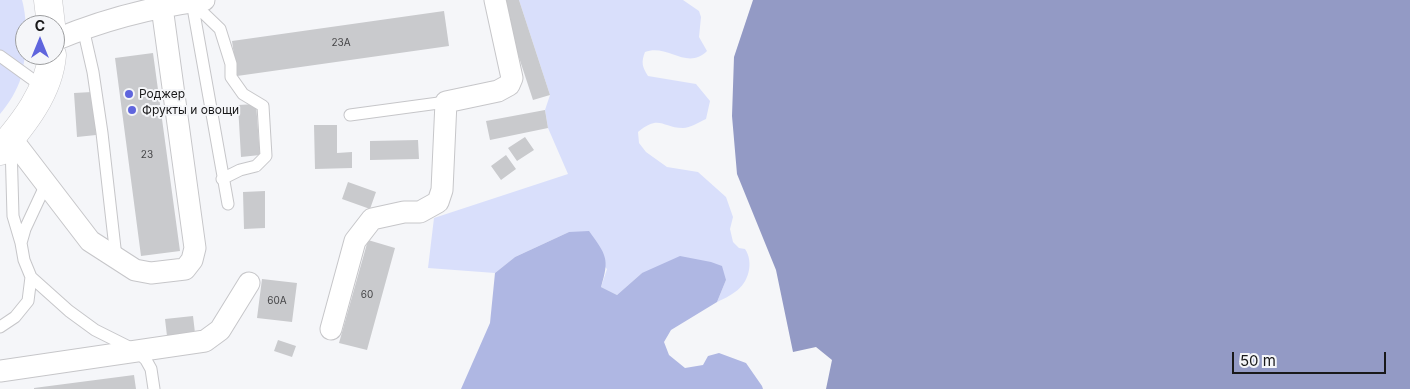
<!DOCTYPE html>
<html>
<head>
<meta charset="utf-8">
<style>
  body { margin:0 }
  #map { position:relative; width:1410px; height:389px; overflow:hidden; background:#f5f6f9; font-family:Inter,sans-serif }
  canvas { display:block }
  .north { position:absolute; left:15px; top:15px; width:50px; height:50px; box-sizing:border-box; background:#f5f6f9; border:1px solid #9d9ea0; border-radius:50%; rotate:0deg; font-size:14px; font-weight:700; line-height:20px; text-align:center; color:#19191a }
  .north::after { content:''; display:block; margin:auto; width:18px; height:22px; background:#5f65dd; clip-path:polygon(50% 0,100% 100%,50% 72%,0 100%) }
  .scale { position:absolute; left:1232px; top:352px; width:154px; height:22px; box-sizing:border-box; border:2px solid #19191a; border-top:0; padding-left:6px; font-size:15px; line-height:18px; white-space:nowrap; color:#19191a; -webkit-text-stroke:4px #f5f6f9; paint-order:stroke }
</style>
</head>
<body>
<div id="map">
<canvas width="1410" height="389"></canvas>
<div class="north">С</div>
<div class="scale">50 m</div>
</div>
<script>
const c = document.querySelector('canvas').getContext('2d');
c.lineJoin = 'round';
function paint(path, color) { c.fillStyle = color; c.fill(path, 'evenodd'); }
function stroke(path, color, width, dash) { c.strokeStyle = color; c.lineWidth = width; c.lineCap = dash ? 'butt' : 'round'; c.setLineDash(dash || []); c.stroke(path); }
function label(font, color, halo, rows, align = 'center') {
  c.font = font + ' Inter,sans-serif'; c.lineWidth = 4; c.setLineDash([]); c.textBaseline = 'middle'; c.strokeStyle = halo; c.fillStyle = color; for (const [text, x, y, turn = 0] of rows) {
    c.save(); c.translate(x, y); c.rotate((+turn || 0) * Math.PI / 180); c.textAlign = isNaN(turn) ? turn : align; if (halo) c.strokeText(text, 0, 0); c.fillText(text, 0, 0); c.restore();
  }
}
const green = new Path2D(`
  M0,0H22C28,21 27,55 21,77C18,89 8,105 0,114Z
  M519,0H683L699,11L701,17L699,37L707,51C687,71 667,43 645,52C641,62 642,67 648,76L696,84L710,101L706,119C699,122 690,128 683,128C662,128 660,114 638,132L639,143L646,152L667,167L698,172L726,197L733,217L730,229L733,242L739,248L745,249C754,262 749,283 735,292C730,296 723,299 717,302L726,280L642,273L617,295L601,287L607,269L569,232L515,257L495,273L428,268L434,218L568,174L548,128L545,110L550,95Z`);
const forest = new Path2D(`
  M589,231C606,255 610,258 601,287L617,295L642,273L680,256L711,262L722,266L726,280L717,302L671,330L664,342L669,355L685,368L703,365L708,356L719,353L746,363L762,386L763,389H461L490,323L495,273L515,257L569,232Z`);
const water = new Path2D(`
  M753,0H1410V389H826L832,360L816,347L793,352L776,270L737,174L732,116L734,57Z`);
const building = new Path2D(`
  M500,0H519L550,95L533,100Z
  M444,11L449,46L237,76L232,41Z
  M153,53L180,251L141,256L115,58Z
  M92,92L96,135L77,137L74,93Z
  M256,104L260,155L241,157L238,105Z
  M545,110L548,128L490,140L486,121Z
  M314,125H337V153L352,152V168L315,169Z
  M525,137L534,150L517,161L508,148Z
  M418,140L419,159L370,160V141Z
  M506,155L516,169L501,180L491,166Z
  M348,182L376,192L370,209L342,199Z
  M265,191V228L244,229L243,192Z
  M368,240L395,248L367,350L339,343Z
  M262,279L297,283L292,322L257,318Z
  M193,316L195,333L167,336L165,319Z
  M278,340L296,346L292,357L274,351Z
  M134,375L136,389H34V388Z`);
const service = new Path2D(`
  M192,2L220,29L231,64V77L243,94L263,106L266,156L256,166L240,170L222,179
  M192,2L228,204
  M83,28L93,72L102,133L116,257
  M0,56L43,87
  M350,115L446,102
  M11,144L13,216L21,243
  M46,184L25,229L21,243L24,260L31,277L69,311L95,330L137,351L146,360L151,369L154,389
  M0,327L15,317L28,301L31,277`);
const minor = new Path2D(`
  M55,40C102,20 153,7 204,0
  M11,138L90,241L135,270L151,273L185,269L192,260L195,248L162,7L160,0
  M331,329L355,241L372,219L404,212H420L438,202L442,190L446,102L498,91L509,85L512,78L495,0
  M0,371L205,341L220,330L249,283`);
const primary = new Path2D(`
  M48,0L51,25
  M0,151C23,124 49,92 52,55`);
const markers = [
  [129,94,5,"#5f65dd"],
  [132,110,5,"#5f65dd"]
];
const numberNames = [
  ["23А",341,43],
  ["23",147,155],
  ["60",367,295],
  ["60А",277,301]
];
const poiNames = [
  ["Роджер",139,94],
  ["Фрукты и овощи",142,110]
];
paint(green, '#d9dffb');
paint(forest, '#afb7e3');
paint(water, '#939ac5');
paint(building, '#c9cacd');
stroke(service, '#c6c6c9', 13);
stroke(minor, '#c6c6c9', 23);
stroke(primary, '#c6c6c9', 29);
stroke(service, '#fff', 11);
stroke(minor, '#fff', 21);
stroke(primary, '#fff', 28);
for (const [x, y, r, color] of markers) { const dot = new Path2D(); dot.arc(x, y, r, 0, 2 * Math.PI); c.fillStyle = color; c.fill(dot); stroke(dot, '#f5f6f9', 2); }
label('10px', '#454547', null, numberNames);
label('12px', '#19191a', '#f5f6f9', poiNames, 'left');
</script>
</body>
</html>
